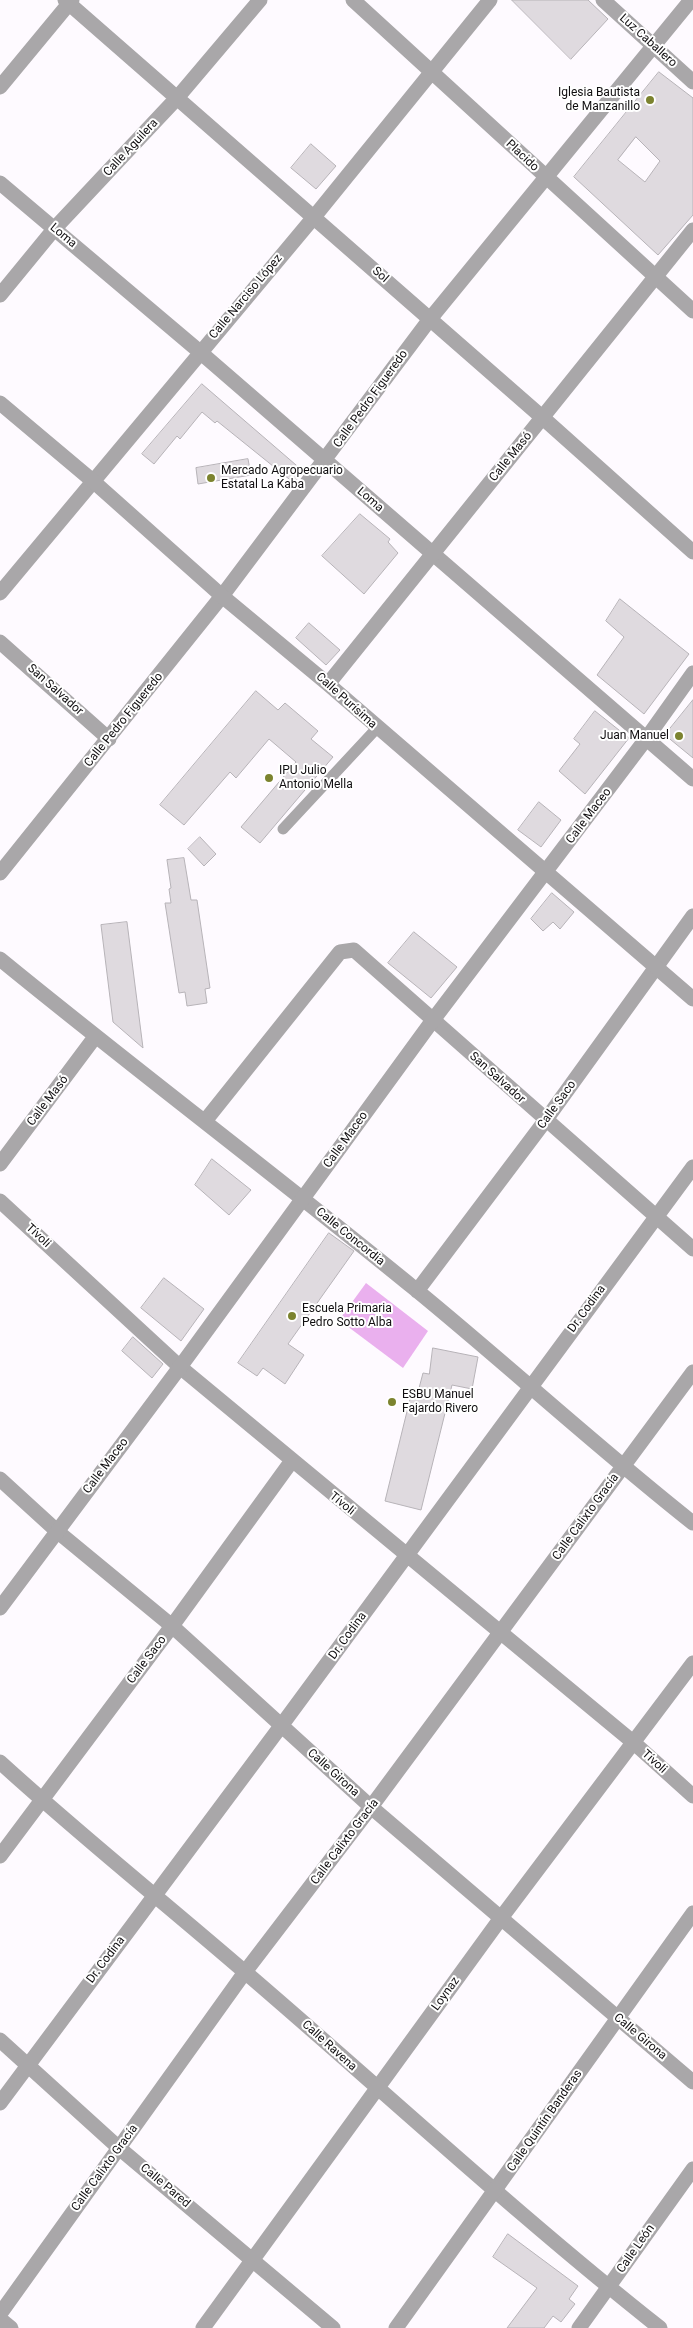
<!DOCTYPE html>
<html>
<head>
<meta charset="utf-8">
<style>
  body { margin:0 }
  canvas { display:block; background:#fefaff }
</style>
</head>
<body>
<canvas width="693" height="2328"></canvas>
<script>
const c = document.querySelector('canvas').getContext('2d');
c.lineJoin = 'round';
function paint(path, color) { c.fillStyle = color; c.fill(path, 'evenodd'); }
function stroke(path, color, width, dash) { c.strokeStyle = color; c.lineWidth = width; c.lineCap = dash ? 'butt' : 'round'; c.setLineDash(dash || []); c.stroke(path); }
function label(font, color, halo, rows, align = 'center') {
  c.font = font + ' Roboto,sans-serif'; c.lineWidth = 4; c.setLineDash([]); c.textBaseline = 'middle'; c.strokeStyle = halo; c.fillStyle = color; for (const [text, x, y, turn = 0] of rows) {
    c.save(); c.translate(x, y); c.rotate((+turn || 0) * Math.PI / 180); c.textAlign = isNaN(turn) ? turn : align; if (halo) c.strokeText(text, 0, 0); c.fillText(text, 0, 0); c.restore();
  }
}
const green = new Path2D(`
  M366,1283L428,1331L403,1368L339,1320Z`);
const building = new Path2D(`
  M512,0H588L608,19L571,59Z
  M659,72L693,98V215L658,255L574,177ZM636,137L660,161L645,182L618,160Z
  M311,144L336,166L316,189L291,168Z
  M202,384L303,471L294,483L217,421L215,423L202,412L180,439L177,436L154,464L142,454Z
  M248,459L251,475L198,484L196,468Z
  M360,514L390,539L388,542L398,553L364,594L322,556Z
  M620,599L689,654L644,714L597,675L624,637L606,621Z
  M309,623L340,650L326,665L296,638Z
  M256,691L278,710L285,703L318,731L311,739L333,757L260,843L241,827L296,762L269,739L236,778L230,772L184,825L160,805Z
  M693,700V758L665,735Z
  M595,711L629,738L585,794L559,771L580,744L574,739Z
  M539,802L561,820L541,847L518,830Z
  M200,837L216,854L204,866L188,849Z
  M184,858L191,900H197L210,988L205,989L207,1003L187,1006L185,992L179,993L165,903H171L169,889L171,888L167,860Z
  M552,893L574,912L560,929L553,922L543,931L531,919Z
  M127,922L143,1048L113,1022L101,925Z
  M414,932L457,967L431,998L388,963Z
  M212,1159L251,1190L229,1215L195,1185Z
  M329,1233L354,1251L288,1344L304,1355L285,1384L263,1368L257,1376L238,1363Z
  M164,1278L204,1309L181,1341L141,1308Z
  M133,1337L163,1364L152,1378L122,1351Z
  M433,1348L478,1357L472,1389L452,1385L421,1510L385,1501L412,1391L418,1392L423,1373L429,1374Z
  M508,2234L578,2286L569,2299L575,2304L561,2322L553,2316L544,2328H507L537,2288L493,2257Z`);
const service = new Path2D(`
  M283,829L377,728`);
const minor = new Path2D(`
  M65,0L543,418L693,552
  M353,0L693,311
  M603,0L693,82
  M0,87L72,0
  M0,183L200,352L693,779
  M0,295L55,228L177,98L260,0
  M0,593L314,217L490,0
  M0,642L109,739
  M0,873L222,596L430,319L691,0
  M0,959C137,1071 278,1177 415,1289C509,1366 598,1448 693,1523
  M205,1121L340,952L354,950L693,1249
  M0,1164L95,1037
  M0,1201L180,1367L633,1742L693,1796
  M417,1291L545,1121L693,916
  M0,1479L58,1532L172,1626L371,1807L693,2082
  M0,1762C80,1835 164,1902 245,1972C384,2091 517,2215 660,2328
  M0,1856L172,1626L291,1462
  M0,2040L119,2148L333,2328
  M0,2103L281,1726L693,1167
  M0,2314L245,1972L371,1807L693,1372
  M0,2319L11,2328
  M203,2328L501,1918L693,1663
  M579,2328L693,2169`);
const tertiary = new Path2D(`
  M0,403L94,482L222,596L328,684L693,999
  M328,684L693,230
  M0,1608L180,1367L433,1020L646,739L693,673
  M396,2328L693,1913`);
const markers = [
  [650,100,5,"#7c832f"],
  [211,478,5,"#7c832f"],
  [679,736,5,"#7c832f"],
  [269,778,5,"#7c832f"],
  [292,1316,5,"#7c832f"],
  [392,1402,5,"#7c832f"]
];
const streetNames = [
  ["Luz Caballero",648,41,42],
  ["Calle Aguilera",131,148,-47],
  ["Placido",522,156,43],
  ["Loma",63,236,40],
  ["Sol",380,275,41],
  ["Calle Narciso López",246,297,-50],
  ["Calle Pedro Figueredo",371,399,-54],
  ["Calle Masó",511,457,-51],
  ["Loma",370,500,41],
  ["San Salvador",55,690,42],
  ["Calle Purísima",346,701,42],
  ["Calle Pedro Figueredo",124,720,-51],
  ["Calle Maceo",589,816,-53],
  ["San Salvador",497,1078,42],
  ["Calle Masó",48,1101,-53],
  ["Calle Saco",557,1105,-54],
  ["Calle Maceo",346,1140,-54],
  ["Tívoli",38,1236,43],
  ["Calle Concordia",350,1237,39],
  ["Dr. Codina",587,1309,-54],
  ["Calle Maceo",106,1466,-53],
  ["Tívoli",342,1504,39],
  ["Calle Calixto Gracía",586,1517,-54],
  ["Dr. Codina",348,1636,-54],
  ["Calle Saco",147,1660,-53],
  ["Tívoli",654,1762,42],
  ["Calle Girona",333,1773,42],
  ["Calle Calixto Gracía",345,1842,-53],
  ["Dr. Codina",106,1960,-53],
  ["Loynaz",446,1994,-54],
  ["Calle Girona",640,2037,40],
  ["Calle Ravena",329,2046,42],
  ["Calle Quintín Banderas",545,2121,-55],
  ["Calle Calixto Gracía",105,2168,-54],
  ["Calle Pared",165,2186,40],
  ["Calle León",636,2249,-55]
];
const poiNames = [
  ["Iglesia Bautista",640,93,"right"],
  ["de Manzanillo",640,107,"right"],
  ["Mercado Agropecuario",221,471],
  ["Estatal La Kaba",221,485],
  ["Juan Manuel",669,736,"right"],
  ["IPU Julio",279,771],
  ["Antonio Mella",279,785],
  ["Escuela Primaria",302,1309],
  ["Pedro Sotto Alba",302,1323],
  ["ESBU Manuel",402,1395],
  ["Fajardo Rivero",402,1409]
];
paint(green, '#eab0ee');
paint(building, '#dfdadf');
stroke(building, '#b7b3b8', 1);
stroke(service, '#a9a7a9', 11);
stroke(minor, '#a9a7a9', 15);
stroke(tertiary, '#a9a7a9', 15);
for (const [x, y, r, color] of markers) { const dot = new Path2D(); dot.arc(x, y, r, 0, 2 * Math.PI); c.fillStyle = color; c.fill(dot); stroke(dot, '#fff', 2); }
label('12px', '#100e10', '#fff', streetNames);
label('12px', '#100e10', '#fff', poiNames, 'left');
</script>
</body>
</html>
